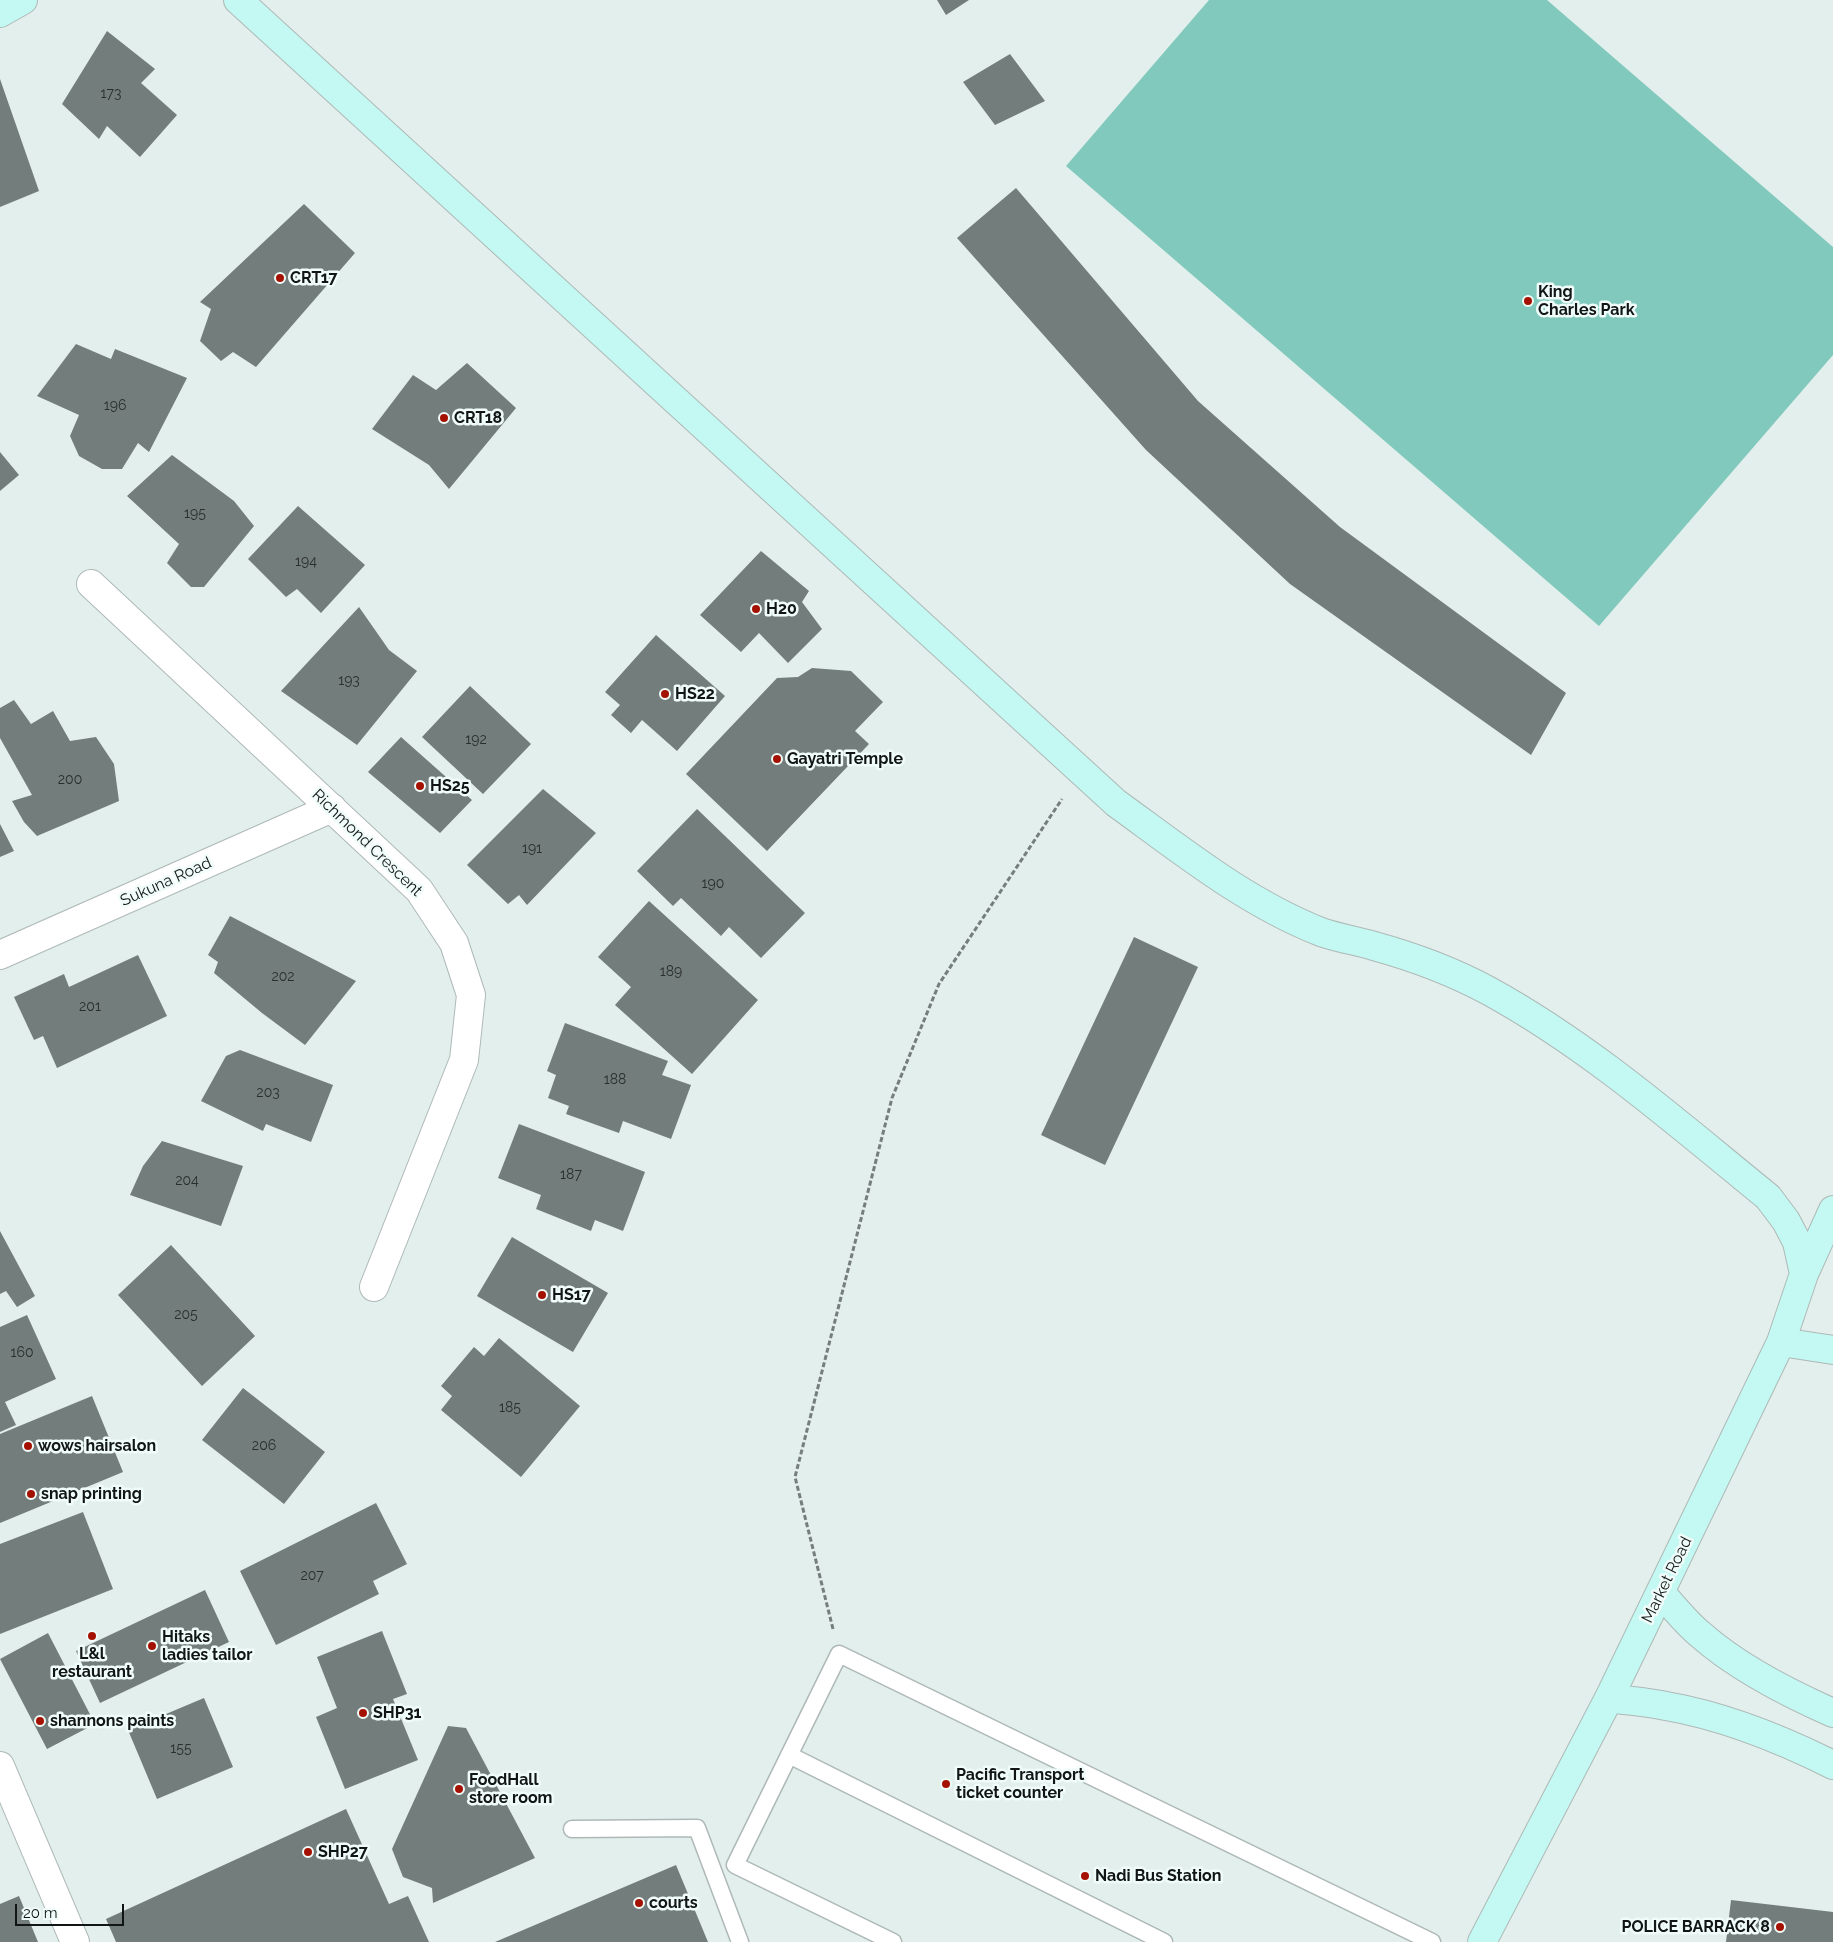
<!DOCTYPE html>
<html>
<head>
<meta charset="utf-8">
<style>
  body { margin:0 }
  #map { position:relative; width:1833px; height:1942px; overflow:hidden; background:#e3efec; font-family:Raleway,sans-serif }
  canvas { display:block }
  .scale { position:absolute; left:15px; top:1904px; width:109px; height:22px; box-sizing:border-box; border:2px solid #111515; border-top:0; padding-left:6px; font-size:15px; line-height:18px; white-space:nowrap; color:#111515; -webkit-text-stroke:4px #f0fcf9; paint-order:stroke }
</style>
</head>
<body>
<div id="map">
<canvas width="1833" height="1942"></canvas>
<div class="scale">20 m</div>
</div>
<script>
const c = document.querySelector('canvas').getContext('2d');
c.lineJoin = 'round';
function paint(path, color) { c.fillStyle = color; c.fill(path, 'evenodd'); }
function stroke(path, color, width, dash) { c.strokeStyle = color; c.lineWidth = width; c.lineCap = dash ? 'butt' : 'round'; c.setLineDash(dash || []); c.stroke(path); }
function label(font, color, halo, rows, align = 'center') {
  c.font = font + ' Raleway,sans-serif'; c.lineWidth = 5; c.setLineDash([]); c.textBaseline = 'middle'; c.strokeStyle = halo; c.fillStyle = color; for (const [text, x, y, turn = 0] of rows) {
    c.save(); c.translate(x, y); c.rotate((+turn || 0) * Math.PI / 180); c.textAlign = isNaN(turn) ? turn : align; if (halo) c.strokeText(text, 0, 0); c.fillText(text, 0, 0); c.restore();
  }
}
const green = new Path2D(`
  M1209,0H1547L1833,247V355L1599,626L1066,166Z`);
const building = new Path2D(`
  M937,0H969L946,15Z
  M107,31L155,69L141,83L177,115L140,157L107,126L99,139L62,104Z
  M1010,54L1045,101L995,125L963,82Z
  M0,79L39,191L0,207Z
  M1016,188L1198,401L1340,527L1566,693L1531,755L1290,584L1146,450L957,238Z
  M304,204L355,253L256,367L233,352L221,361L200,341L211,309L200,302Z
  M76,344L111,359L115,349L187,378L149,452L138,443L122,469H102L79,456L70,436L79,415L37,396Z
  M467,363L516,408L449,489L429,465L372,429L413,375L436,390Z
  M0,452L19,475L0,491Z
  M172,455L234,501L254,526L204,587H191L167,563L179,544L127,496Z
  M298,506L365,565L321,613L297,589L286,597L248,559Z
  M761,551L809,591L802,602L822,629L788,663L759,633L741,652L700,615Z
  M359,607L389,650L417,671L357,745L281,691Z
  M656,635L725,696L677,751L642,720L631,733L611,715L620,705L605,692Z
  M812,668L851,671L883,702L855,731L869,744L767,851L686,774L777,678L798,677Z
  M470,686L531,744L483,794L422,737Z
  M14,700L31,724L53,711L70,741L96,737L114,764L119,801L37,836L24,822L12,801L32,795L0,738V708Z
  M401,737L472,800L440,833L368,772Z
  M543,789L596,833L527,905L519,895L508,904L467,865Z
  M697,809L805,913L761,958L729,927L721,936L681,898L673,906L637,871Z
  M0,824L14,851L0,857Z
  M649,901L758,1000L692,1074L615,1005L631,987L598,957Z
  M230,916L356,981L305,1045L262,1013L214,973L218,962L208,955Z
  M1134,937L1198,967L1105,1165L1041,1135Z
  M138,955L167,1016L57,1068L43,1036L34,1040L14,997L64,974L69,987Z
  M565,1023L668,1061L662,1075L691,1085L671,1139L623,1121L619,1133L566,1114L569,1106L548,1098L556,1075L547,1071Z
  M240,1050L333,1085L311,1142L266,1124L263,1131L201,1101L226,1056Z
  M519,1124L645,1172L623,1231L595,1220L591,1231L536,1209L541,1195L498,1178Z
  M162,1141L243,1166L221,1226L130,1195L143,1166Z
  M0,1231L35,1296L17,1307L6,1291L0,1294Z
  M512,1237L608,1293L573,1352L477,1296Z
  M171,1245L255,1336L202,1386L118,1295Z
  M27,1315L56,1379L5,1402L16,1425L0,1432V1327Z
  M499,1338L580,1406L521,1477L441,1410L452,1396L441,1386L474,1347L484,1356Z
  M243,1388L325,1452L284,1504L202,1440Z
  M92,1396L123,1472L0,1523V1434Z
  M376,1503L407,1564L373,1581L379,1594L276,1645L240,1571Z
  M83,1512L113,1589L0,1634V1544Z
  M205,1590L229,1642L100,1703L76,1651Z
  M382,1631L407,1694L393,1699L418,1760L345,1789L316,1717L337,1708L317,1657Z
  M48,1633L95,1724L47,1749L0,1659Z
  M204,1698L233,1767L157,1799L128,1730Z
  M448,1726L466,1728L535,1858L433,1903L432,1888L403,1877L392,1849Z
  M346,1809L389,1904L408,1896L429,1942H116L106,1919Z
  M676,1865L708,1942H495Z
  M19,1896L38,1942H0V1904Z
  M1731,1900L1833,1912V1942H1726Z`);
const path = new Path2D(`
  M833,1629L795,1477L892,1098L939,984L1062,799`);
const service = new Path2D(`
  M789,1755L1164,1942
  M572,1829L697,1828L740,1942
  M893,1942L735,1865L839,1654L1432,1942`);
const minor = new Path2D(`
  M91,584L419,890L454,943L471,995L464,1060L374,1287
  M0,955L332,808`);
const tertiary = new Path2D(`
  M0,1766L75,1942`);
const secondary = new Path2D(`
  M238,0L1116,803C1181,850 1245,902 1321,932C1338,938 1357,941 1374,946C1414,957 1452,971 1489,991C1591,1047 1678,1124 1768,1197L1786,1221L1797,1242L1804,1274
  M0,13L23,0
  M1781,1342L1833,1350
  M1661,1593C1674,1607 1686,1623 1701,1635C1736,1666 1790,1694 1833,1713
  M1609,1698C1628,1701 1647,1702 1666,1706C1724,1716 1781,1739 1833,1765
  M1482,1942L1609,1698L1781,1342L1804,1274L1833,1210`);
const markers = [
  [280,278,5,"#a41100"],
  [1528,301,5,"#a41100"],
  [444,418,5,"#a41100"],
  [756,609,5,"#a41100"],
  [665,694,5,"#a41100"],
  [777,759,5,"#a41100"],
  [420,786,5,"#a41100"],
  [542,1295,5,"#a41100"],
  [28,1446,5,"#a41100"],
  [31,1494,5,"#a41100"],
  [92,1636,5,"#a41100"],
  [152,1646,5,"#a41100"],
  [363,1713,5,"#a41100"],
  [40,1721,5,"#a41100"],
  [946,1784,5,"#a41100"],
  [459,1789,5,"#a41100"],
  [308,1852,5,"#a41100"],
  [1085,1876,5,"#a41100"],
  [639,1903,5,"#a41100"],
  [1780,1927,5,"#a41100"]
];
const numberNames = [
  ["173",111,94],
  ["196",115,406],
  ["195",195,514],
  ["194",306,562],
  ["193",349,681],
  ["192",476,740],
  ["200",70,780],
  ["191",532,849],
  ["190",713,884],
  ["189",671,972],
  ["202",283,977],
  ["201",90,1007],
  ["188",615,1080],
  ["203",268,1093],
  ["187",571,1175],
  ["204",187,1181],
  ["205",186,1315],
  ["160",22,1353],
  ["185",510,1408],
  ["206",264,1446],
  ["207",312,1576],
  ["155",181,1749]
];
const poiNames = [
  ["CRT17",290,278],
  ["King",1538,292],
  ["Charles Park",1538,310],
  ["CRT18",454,418],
  ["H20",766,609],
  ["HS22",675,694],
  ["Gayatri Temple",787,759],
  ["HS25",430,786],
  ["HS17",552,1295],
  ["wows hairsalon",38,1446],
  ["snap printing",41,1494],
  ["Hitaks",162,1637],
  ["ladies tailor",162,1655],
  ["L&l",92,1654,"center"],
  ["restaurant",92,1672,"center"],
  ["SHP31",373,1713],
  ["shannons paints",50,1721],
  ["Pacific Transport",956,1775],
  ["ticket counter",956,1793],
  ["FoodHall",469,1780],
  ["store room",469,1798],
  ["SHP27",318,1852],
  ["Nadi Bus Station",1095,1876],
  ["courts",649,1903],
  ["POLICE BARRACK 8",1770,1927,"right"]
];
const streetNames = [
  ["Richmond Crescent",367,843,44],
  ["Sukuna Road",166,882,-24],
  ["Market Road",1667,1580,-64]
];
paint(green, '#81c9bc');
paint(building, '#737d7b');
stroke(service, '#aeb9b7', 19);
stroke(minor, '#aeb9b7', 30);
stroke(tertiary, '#aeb9b7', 30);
stroke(secondary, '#aeb9b7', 30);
stroke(path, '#767e7c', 3, [5, 2.5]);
stroke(service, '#fff', 16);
stroke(minor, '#fff', 28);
stroke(tertiary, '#fff', 28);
stroke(secondary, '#c3f9f2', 28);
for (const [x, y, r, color] of markers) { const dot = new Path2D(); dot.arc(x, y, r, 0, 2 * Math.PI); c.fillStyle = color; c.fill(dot); stroke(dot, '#f0fcf9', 2); }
label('14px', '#2a2f2e', null, numberNames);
label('bold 16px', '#111515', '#f0fcf9', poiNames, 'left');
label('16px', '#111515', '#f0fcf9', streetNames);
</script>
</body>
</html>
